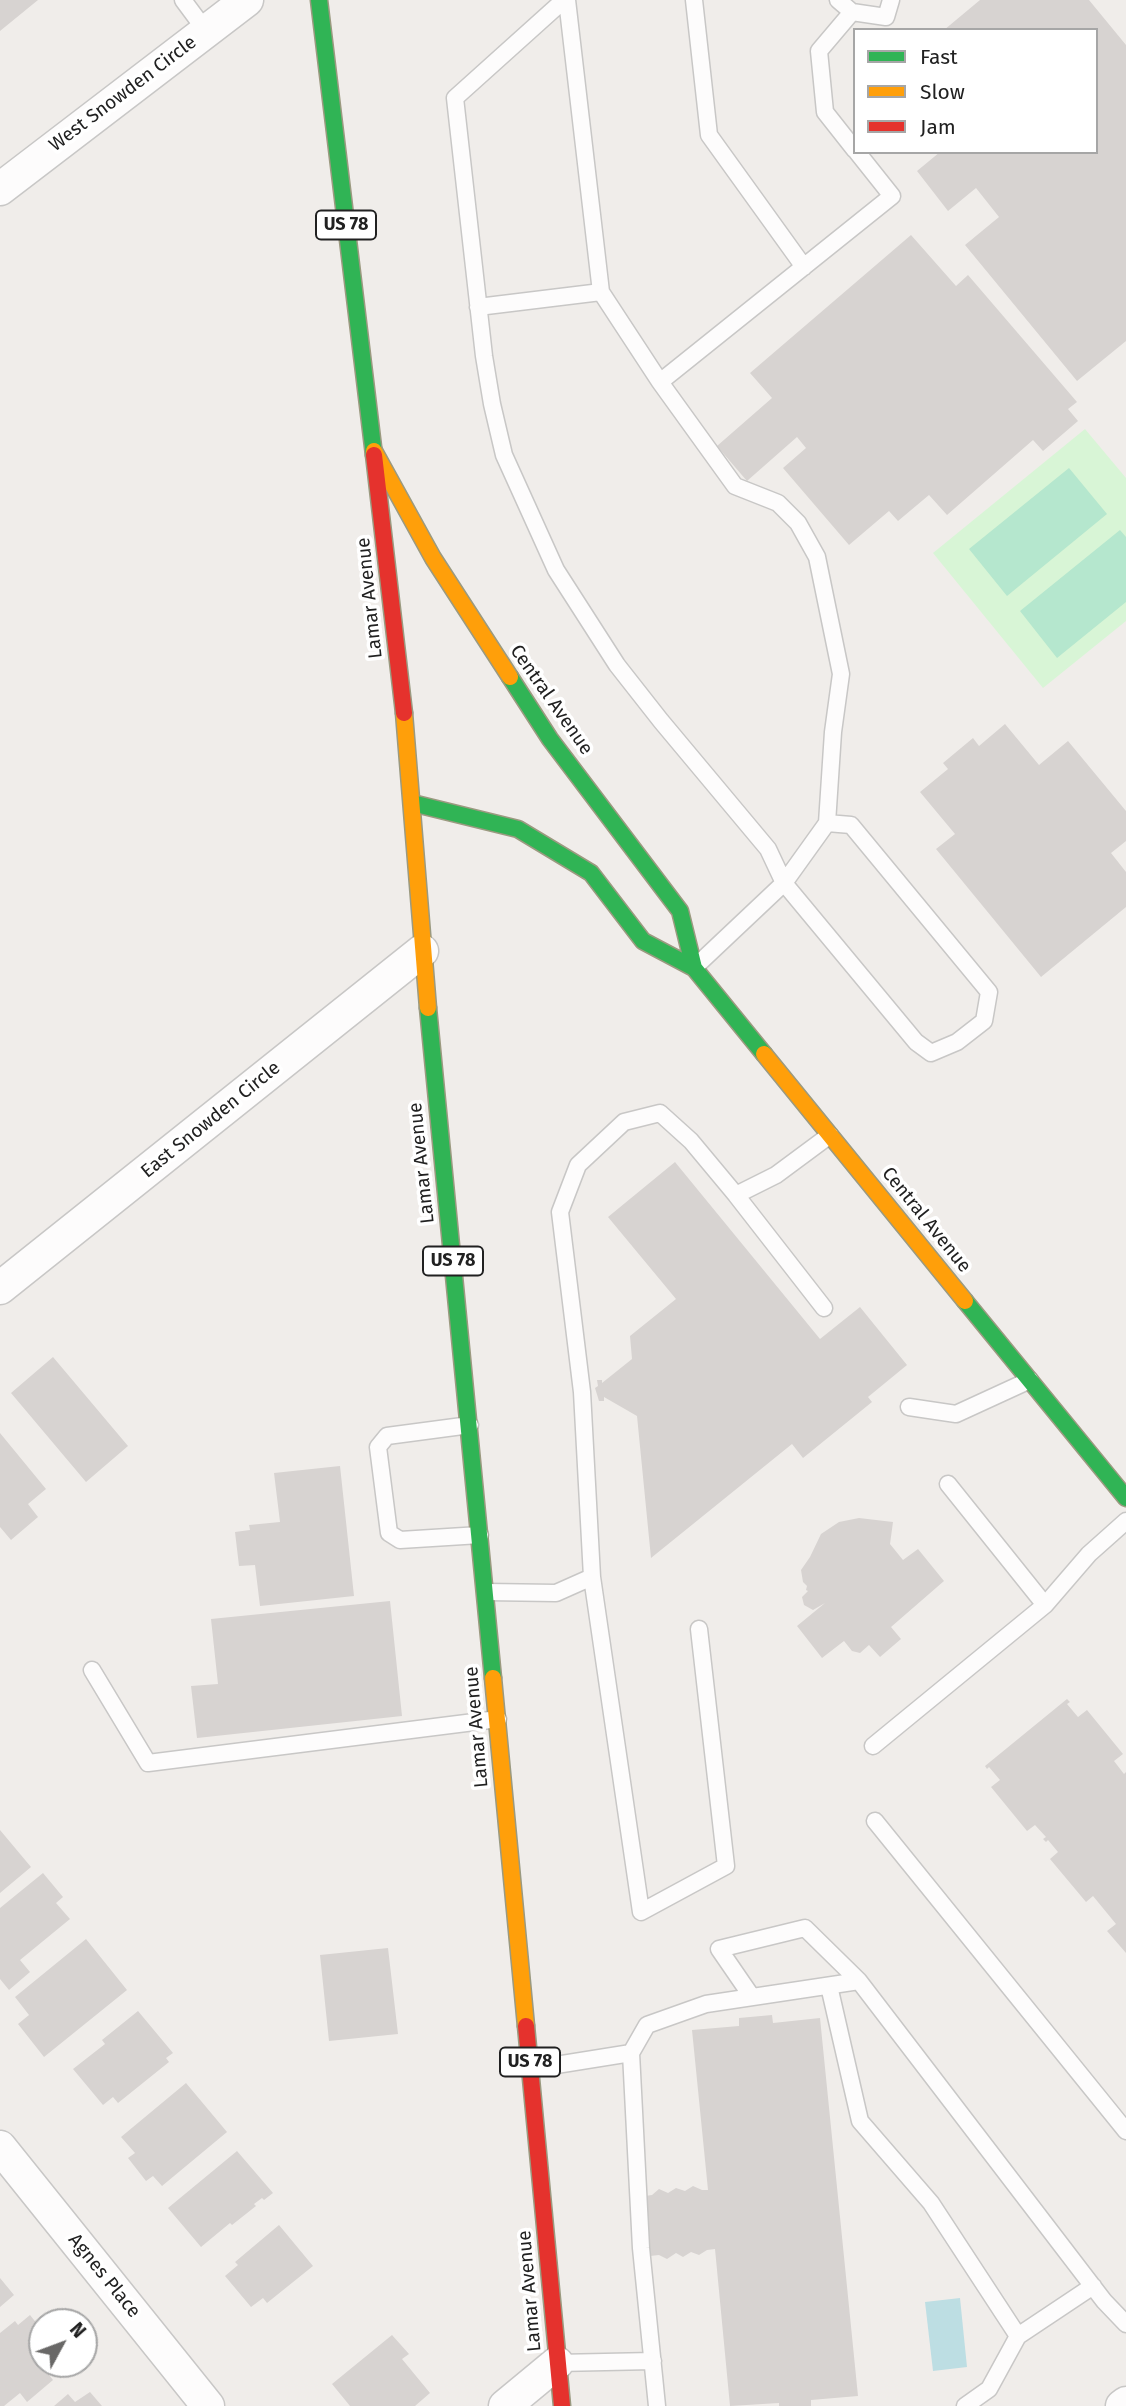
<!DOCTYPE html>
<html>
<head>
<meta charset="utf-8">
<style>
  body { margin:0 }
  #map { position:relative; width:1126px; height:2406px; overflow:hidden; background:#f0edea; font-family:"Fira Sans",sans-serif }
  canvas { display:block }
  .legend { position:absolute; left:853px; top:28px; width:245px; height:126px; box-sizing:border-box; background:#fff; border:2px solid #a6a6a6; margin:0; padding:9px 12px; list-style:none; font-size:21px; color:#212121 }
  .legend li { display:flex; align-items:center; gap:14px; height:35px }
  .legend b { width:35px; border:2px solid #a6a6a6 }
  .north { position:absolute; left:28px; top:2308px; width:70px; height:70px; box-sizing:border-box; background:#fff; border:2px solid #a6a6a6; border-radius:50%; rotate:49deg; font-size:19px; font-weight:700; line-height:28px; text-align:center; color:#212121 }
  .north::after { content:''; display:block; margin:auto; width:24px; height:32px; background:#696867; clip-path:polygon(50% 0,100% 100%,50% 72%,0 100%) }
</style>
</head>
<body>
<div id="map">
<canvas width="1126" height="2406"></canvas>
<ul class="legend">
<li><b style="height:9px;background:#30b455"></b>Fast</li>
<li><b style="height:9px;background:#ff9f0a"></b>Slow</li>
<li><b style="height:9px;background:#e5322d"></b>Jam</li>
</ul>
<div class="north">N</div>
</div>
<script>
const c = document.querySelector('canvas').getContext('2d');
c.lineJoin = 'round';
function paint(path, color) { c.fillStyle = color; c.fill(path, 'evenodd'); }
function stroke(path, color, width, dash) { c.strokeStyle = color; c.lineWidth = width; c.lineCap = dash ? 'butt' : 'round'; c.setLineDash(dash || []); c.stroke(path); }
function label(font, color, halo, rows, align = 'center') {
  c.font = font + ' "Fira Sans",sans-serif'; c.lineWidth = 7; c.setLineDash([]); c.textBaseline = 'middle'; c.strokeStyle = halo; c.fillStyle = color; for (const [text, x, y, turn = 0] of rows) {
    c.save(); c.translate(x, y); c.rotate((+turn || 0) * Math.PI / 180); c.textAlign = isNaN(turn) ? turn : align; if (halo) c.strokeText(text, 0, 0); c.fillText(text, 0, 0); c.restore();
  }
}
const park = new Path2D(`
  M1085,429L1126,478V621L1043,688L933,553Z`);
const pitch = new Path2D(`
  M1069,468L1107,514L1007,596L969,549Z
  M1120,530L1126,537V602L1057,658L1020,611Z`);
const water = new Path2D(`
  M960,2298L967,2367L933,2371L925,2302Z`);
const building = new Path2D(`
  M0,0H38L0,31Z
  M980,0H1089L1126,45V341L1077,381L965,245L999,217L976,188L948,211L917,171L940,152H1096V30H944Z
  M911,235L956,286L968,275L1077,402L1068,409L1078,421L1043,451L1033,440L947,515L929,495L898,521L889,511L849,545L783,468L806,448L797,437L747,481L717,446L772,398L750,373Z
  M1005,724L1039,765L1068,741L1126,811V841L1111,853L1126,872V907L1041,977L936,849L955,834L920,792L948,769L943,763L973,738L979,746Z
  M675,1162L820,1339L860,1307L907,1365L868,1397L872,1402L803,1458L792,1444L651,1558L637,1416L604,1397V1401H599L595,1388L598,1386L597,1380H602V1383L632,1359L630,1336L676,1299L608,1217Z
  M53,1357L128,1446L86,1482L11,1393Z
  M0,1433L46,1489L28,1504L38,1517L11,1540L0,1527Z
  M340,1466L354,1596L260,1606L255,1565L239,1566L235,1532L250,1530L249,1525L280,1522L274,1473Z
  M859,1518L893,1522L890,1544L903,1560L918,1549L944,1581L891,1627L901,1639L880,1657L869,1645L860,1653L852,1651L844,1641L822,1658L797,1626L825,1603L813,1610L804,1605L802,1597L808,1591L806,1590L807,1586L803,1582L801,1570L810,1557L821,1534L839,1522Z
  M390,1601L402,1716L197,1738L191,1686L218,1684L211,1619Z
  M1067,1699L1070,1702L1067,1704L1078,1717L1087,1710L1123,1754L1114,1761L1124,1774L1126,1772V1953L1107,1931L1116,1924L1093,1896L1086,1902L1050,1859L1058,1852L1048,1840L1046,1842L1043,1839L1046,1837L1035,1825L1027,1831L991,1787L1000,1780L989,1767L987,1769L985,1766Z
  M0,1830L31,1867L0,1893Z
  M43,1873L63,1897L56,1903L70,1919L20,1960L30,1972L9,1990L0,1979V1908Z
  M86,1939L127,1990L44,2057L18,2024L29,2015L15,1997Z
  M388,1948L398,2034L329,2041L320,1955Z
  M138,2011L173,2053L166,2058L169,2062L118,2103L113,2097L103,2105L73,2069L105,2044L102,2040Z
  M772,2015L773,2023L820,2018L858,2396L811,2400V2406H779V2403L730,2406L715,2249L707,2250L699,2255L691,2252L683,2257L676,2253L667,2259L659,2255L650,2256L645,2196L652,2195L659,2189L668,2193L676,2188L685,2191L693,2186L702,2190H708L692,2030L739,2026V2018Z
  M186,2083L227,2132L162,2186L153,2176L146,2181L128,2158L135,2153L121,2137Z
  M237,2151L273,2193L264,2200L262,2198L254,2204L256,2206L232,2225L230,2223L201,2247L168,2208Z
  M279,2225L313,2266L267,2303L263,2298L251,2307L225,2276L238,2265L235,2262Z
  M0,2278L14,2295L0,2307Z
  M30,2315L42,2330V2364H51L53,2366L46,2371L53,2380L27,2402L20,2393L4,2406H0V2333L15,2321L18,2325Z
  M392,2335L409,2354L402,2359L430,2393L415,2406H350L332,2384Z
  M90,2392L102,2406H54L68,2394L75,2402Z`);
const lane = new Path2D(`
  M183,0L206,31
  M564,0L455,98L484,356L492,404L504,455L556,570L617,665L661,721L768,849L784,883L916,1042L931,1053L957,1042L984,1021L989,992L851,825L827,823L784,883L696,966
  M567,0L601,292L660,382
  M694,0L709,135L804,267
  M838,0L852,12
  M855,150L825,112L819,51L852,12L886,17L891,0
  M478,307L601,292
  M827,823L833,732L841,674L817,557L798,523L778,503L735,486L660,382L892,196L857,152
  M736,1195L824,1308
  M909,1407L956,1414L1030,1380
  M470,1425L387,1436L378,1447L389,1533L400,1540L480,1535
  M948,1484L1045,1605
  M486,1592L556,1593L592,1577
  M699,1629L726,1866L641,1912L592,1577L582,1392L560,1212L578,1165L624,1122L660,1113L691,1141L736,1195L776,1175L830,1135
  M92,1670L148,1763L498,1719
  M873,1746L1045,1605L1089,1554L1126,1521
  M875,1821L1126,2131
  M829,1986L860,2121L931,2203L1018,2336
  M752,1997L719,1949L805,1928L859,1981
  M531,2069L631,2053
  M557,2363L653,2361
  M657,2406L641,2248L631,2053L647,2025L706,2004L859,1981L1104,2301L1126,2324
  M965,2406L989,2389L1018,2336L1093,2286`);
const street = new Path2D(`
  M0,189L247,0
  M0,1288L422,951
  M0,2147L208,2406
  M505,2406L557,2363
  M1122,2406L1126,2403`);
const fast = new Path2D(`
  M319,0L374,455
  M510,677L550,739L680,911L694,968
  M412,803L518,829L591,873L643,941L694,968L764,1054
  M428,1008L493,1678
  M965,1301L1126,1498`);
const slow = new Path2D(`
  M374,451L433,558L510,677
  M404,713L428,1008
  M764,1054L965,1301
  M493,1678L526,2026`);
const jam = new Path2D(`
  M374,455L404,713
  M526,2026L562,2406`);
const shields = [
  [346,225,60],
  [453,1261,60],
  [530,2062,60]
];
const shieldNames = [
  ["US 78",346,225],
  ["US 78",453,1261],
  ["US 78",530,2062]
];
const streetNames = [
  ["West Snowden Circle",123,94,-37],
  ["Lamar Avenue",370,598,-96],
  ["Central Avenue",551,700,55],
  ["East Snowden Circle",211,1120,-39],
  ["Lamar Avenue",422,1163,-96],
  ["Central Avenue",926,1220,51],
  ["Lamar Avenue",477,1727,-95],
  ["Agnes Place",104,2276,51],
  ["Lamar Avenue",530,2291,-95]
];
paint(park, '#d8f5d6');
paint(pitch, '#b5e7ce');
paint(water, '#bddee3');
paint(building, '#d7d3d1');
stroke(lane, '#c8c7c6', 19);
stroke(street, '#c8c7c6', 35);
stroke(fast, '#9b9a80', 19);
stroke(slow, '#9b9a80', 19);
stroke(jam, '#9b9a80', 19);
stroke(lane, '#fdfcfc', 16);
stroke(street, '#fdfcfc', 32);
stroke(fast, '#30b455', 16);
stroke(slow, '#ff9f0a', 16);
stroke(jam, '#e5322d', 16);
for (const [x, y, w] of shields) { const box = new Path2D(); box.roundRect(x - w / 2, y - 14.5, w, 29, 5); c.fillStyle = '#fff'; c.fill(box); stroke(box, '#212121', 2); }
label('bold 18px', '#212121', null, shieldNames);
label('19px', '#212121', '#fff', streetNames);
</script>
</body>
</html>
